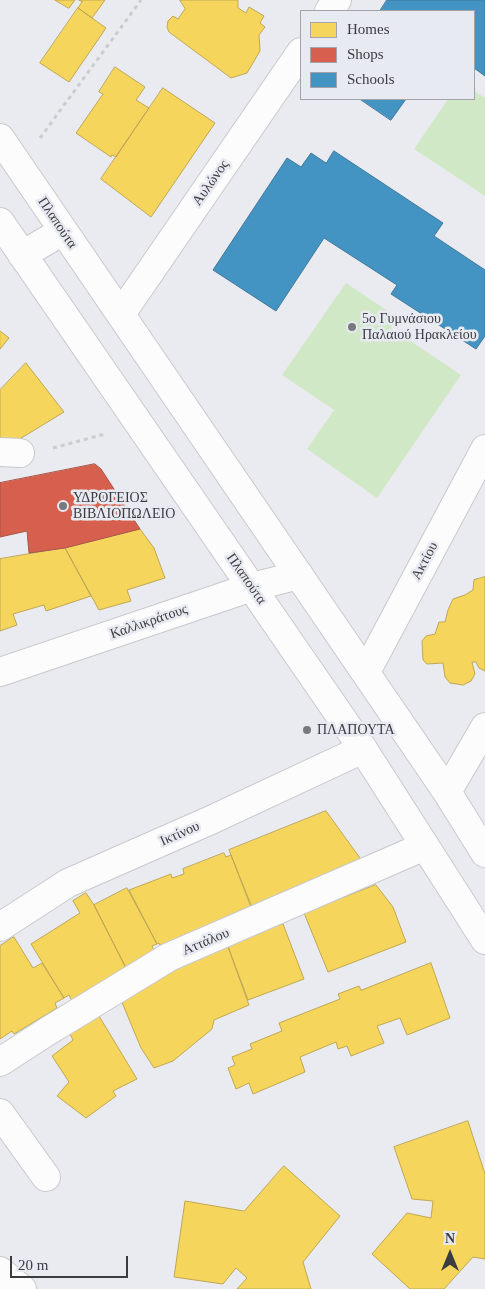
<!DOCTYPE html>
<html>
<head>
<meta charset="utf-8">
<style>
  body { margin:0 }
  #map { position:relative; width:485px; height:1289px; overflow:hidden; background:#eaebf0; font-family:"Times New Roman",serif }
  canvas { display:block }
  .legend { position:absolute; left:300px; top:10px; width:175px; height:90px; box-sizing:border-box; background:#e8eaf2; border:1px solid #a3a4aa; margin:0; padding:6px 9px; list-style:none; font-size:15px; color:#3b3c3f }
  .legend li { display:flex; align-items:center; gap:10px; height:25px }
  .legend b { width:25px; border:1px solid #a3a4aa }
  .north { position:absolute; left:425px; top:1229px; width:50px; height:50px; -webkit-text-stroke:4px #e8eaf2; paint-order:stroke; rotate:0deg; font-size:14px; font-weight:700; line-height:20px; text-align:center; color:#3b3c3f }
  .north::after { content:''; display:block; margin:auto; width:18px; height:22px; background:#3b3c3f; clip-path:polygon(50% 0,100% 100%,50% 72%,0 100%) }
  .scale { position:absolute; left:10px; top:1256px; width:118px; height:22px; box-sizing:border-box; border:2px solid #3b3c3f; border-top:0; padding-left:6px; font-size:15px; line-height:18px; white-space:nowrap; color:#3b3c3f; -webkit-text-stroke:4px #e8eaf2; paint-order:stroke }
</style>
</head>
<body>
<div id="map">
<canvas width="485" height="1289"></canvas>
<ul class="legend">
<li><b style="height:14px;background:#f6d55c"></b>Homes</li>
<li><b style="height:14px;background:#d6604d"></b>Shops</li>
<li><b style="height:14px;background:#4393c3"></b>Schools</li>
</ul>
<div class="north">N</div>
<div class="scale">20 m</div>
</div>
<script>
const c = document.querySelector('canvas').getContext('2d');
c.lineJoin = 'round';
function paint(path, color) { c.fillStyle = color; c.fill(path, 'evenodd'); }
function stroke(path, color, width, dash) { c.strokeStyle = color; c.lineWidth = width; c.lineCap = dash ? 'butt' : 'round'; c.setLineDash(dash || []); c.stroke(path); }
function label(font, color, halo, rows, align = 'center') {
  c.font = font + ' "Times New Roman",serif'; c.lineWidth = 5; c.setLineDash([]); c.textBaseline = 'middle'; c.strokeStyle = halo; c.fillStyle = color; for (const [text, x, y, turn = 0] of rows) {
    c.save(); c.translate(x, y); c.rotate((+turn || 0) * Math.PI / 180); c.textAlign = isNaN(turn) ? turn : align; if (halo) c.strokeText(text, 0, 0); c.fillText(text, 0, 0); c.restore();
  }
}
const green = new Path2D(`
  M474,91L485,98V196L414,149L448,99H474Z
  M346,283L397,317L391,328L461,375L377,498L307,449L334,410L282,375Z`);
const homes = new Path2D(`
  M55,0H75L69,8Z
  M79,0H105L92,18L78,8L82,2Z
  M180,0H238V8L246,13L249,7L264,16L260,23L265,27L259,35L260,51L247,73L231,78L169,32L167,27L168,21L173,16L178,19L185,9Z
  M78,8L106,28L69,82L40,63Z
  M115,67L145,87L136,100L149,108L116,157L112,155L111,157L76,133L103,94L99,92Z
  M163,88L215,123L151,217L101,179Z
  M0,331L9,338L0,349Z
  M26,363L64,412L18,440L0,438V390Z
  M140,529L154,548L165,578L127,590L131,601L99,610L65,548Z
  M65,548L91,596L46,611L44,605L13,614L17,625L0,631V559Z
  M485,577V671L479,668L476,662H472L475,674L471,681L463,685L450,683L445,677L443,663L427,664L423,660L422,641L426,636L435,634L439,622H445L448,610L453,599L465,595L473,590L474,580Z
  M326,811L365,865L253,910L229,850Z
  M224,853L226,857L231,855L251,907L161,947L159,943L157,944L129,890L171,874L172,878L184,874L183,869Z
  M376,885L393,907L406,942L328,972L304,913Z
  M127,888L157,944L152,946L155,953L126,968L94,905Z
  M86,893L94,905L126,968L72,1001L69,995L64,998L31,944L80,913L73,901Z
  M283,924L304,979L248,1000L227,944Z
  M14,937L33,968L42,963L64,998L55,1003L57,1008L14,1034L12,1031L0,1039V946Z
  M227,944L249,1005L214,1020L212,1029L173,1061L154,1068L141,1048L121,1000L194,959Z
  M431,963L450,1018L407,1035L400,1018L377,1026L384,1043L351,1056L347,1046L338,1049L336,1042L300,1057L305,1072L253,1094L249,1083L236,1089L228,1068L235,1065L232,1057L252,1049L250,1044L282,1031L279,1023L340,999L338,994L359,986L361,990Z
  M99,1016L137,1079L113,1091L116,1096L86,1118L57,1096L69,1082L52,1056L73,1040L70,1034Z
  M468,1121L485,1174V1259L473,1257L444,1289H410L372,1254L407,1213L431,1218L433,1201L412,1199L394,1147Z
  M284,1166L340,1216L303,1262L311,1289H237L247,1278L236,1268L223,1284L174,1277L185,1201L244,1211Z`);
const shops = new Path2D(`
  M95,464L101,469L140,529L65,548L29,553L27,531L0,537V483Z`);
const schools = new Path2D(`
  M387,0H485V76L474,68V11H380Z
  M360,99H406L391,120Z
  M334,151L443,223L434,236L485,270V336L476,349L391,294L397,285L324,238L276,311L213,270L287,158L301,167L311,153L326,163Z`);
const path = new Path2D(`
  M40,138L141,0
  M53,448L105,434`);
const minor = new Path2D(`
  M329,11L337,0
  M121,314L301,52
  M0,452L20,453
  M0,672L252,587L299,575
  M366,672L485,449
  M447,792L485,727
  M0,927L68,883L211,820L363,749
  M0,1062L48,1031L169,957L425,846
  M0,1113L46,1177
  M0,1271L22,1289`);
const secondary = new Path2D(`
  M0,138L447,792L485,853
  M0,222L363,749L485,940
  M22,255L63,231`);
const markers = [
  [352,327,5,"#78797d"],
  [63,506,5,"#78797d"],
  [307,730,5,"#78797d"]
];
const streetNames = [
  ["Αυλώνος",211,183,-55],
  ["Πλαπούτα",57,223,56],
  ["Ακτίου",425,561,-62],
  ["Πλαπούτα",246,579,55],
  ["Καλλικράτους",149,622,-19],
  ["Ικτίνου",180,834,-24],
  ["Αττάλου",206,942,-23]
];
const poiNames = [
  ["5ο Γυμνάσιου",362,319],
  ["Παλαιού Ηρακλείου",362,335],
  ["ΥΔΡΟΓΕΙΟΣ",73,498],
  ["ΒΙΒΛΙΟΠΩΛΕΙΟ",73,514],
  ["ΠΛΑΠΟΥΤΑ",317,730]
];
paint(green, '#d1e8c6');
paint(homes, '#f6d55c');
stroke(homes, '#bea753', 1);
paint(shops, '#d6604d');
stroke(shops, '#a85549', 1);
paint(schools, '#4393c3');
stroke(schools, '#41799b', 1);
stroke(minor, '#c8c9cd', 30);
stroke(secondary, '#c8c9cd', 30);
stroke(path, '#cbcccd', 3, [4, 4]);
stroke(minor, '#fcfcfd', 28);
stroke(secondary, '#fcfcfd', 28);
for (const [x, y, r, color] of markers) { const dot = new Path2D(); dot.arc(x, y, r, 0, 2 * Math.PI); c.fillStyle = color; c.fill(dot); stroke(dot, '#e8eaf2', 2); }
label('14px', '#3b3c3f', '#e8eaf2', streetNames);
label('14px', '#3b3c3f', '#e8eaf2', poiNames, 'left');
</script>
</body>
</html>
